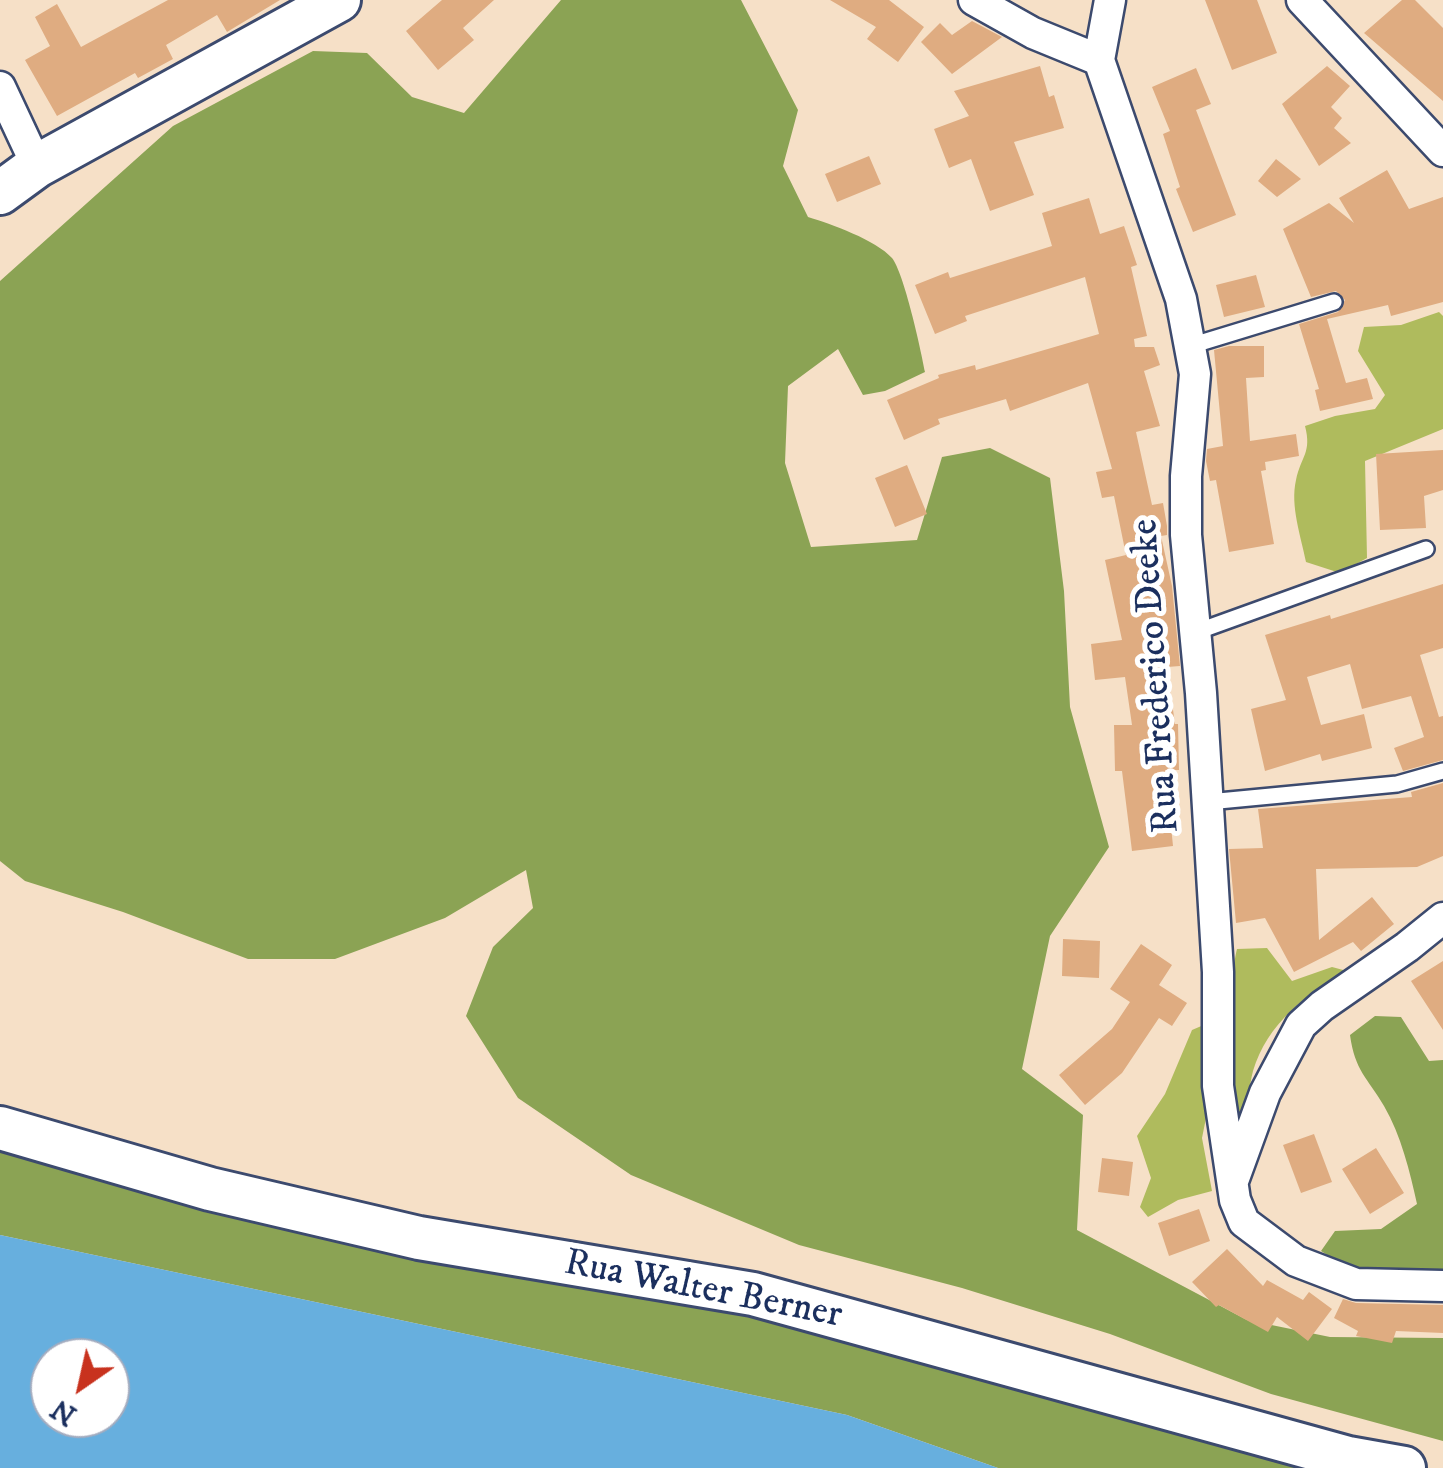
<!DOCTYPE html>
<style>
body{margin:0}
#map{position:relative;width:1443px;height:1468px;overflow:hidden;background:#f6e0c7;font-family:"IM FELL DW Pica",serif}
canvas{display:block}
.north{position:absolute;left:30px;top:1338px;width:100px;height:100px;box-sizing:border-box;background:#fff;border:2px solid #a4acbf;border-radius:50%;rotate:214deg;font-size:28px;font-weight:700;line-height:40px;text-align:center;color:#1b2f5e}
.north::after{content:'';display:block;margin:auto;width:35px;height:45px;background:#c8321e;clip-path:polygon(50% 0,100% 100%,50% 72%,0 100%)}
</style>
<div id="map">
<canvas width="1443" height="1468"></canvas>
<div class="north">N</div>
</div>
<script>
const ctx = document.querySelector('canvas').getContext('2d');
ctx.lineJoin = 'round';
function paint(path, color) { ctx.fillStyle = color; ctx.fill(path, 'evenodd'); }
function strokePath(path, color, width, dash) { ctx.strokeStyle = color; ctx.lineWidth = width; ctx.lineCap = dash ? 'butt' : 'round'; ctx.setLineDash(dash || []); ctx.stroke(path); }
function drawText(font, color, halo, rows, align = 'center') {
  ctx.font = font + ' "IM FELL DW Pica",serif'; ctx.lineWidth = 10; ctx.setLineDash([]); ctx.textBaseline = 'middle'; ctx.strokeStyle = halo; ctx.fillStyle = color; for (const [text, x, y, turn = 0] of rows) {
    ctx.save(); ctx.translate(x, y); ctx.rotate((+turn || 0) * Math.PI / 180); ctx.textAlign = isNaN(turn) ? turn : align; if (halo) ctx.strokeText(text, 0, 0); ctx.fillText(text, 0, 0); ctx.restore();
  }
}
paint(new Path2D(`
 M1439,312L1443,316V429L1365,461L1367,558L1340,573L1306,562C1301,536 1290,506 1296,480C1301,456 1312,453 1305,426L1335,416L1375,409L1385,395L1358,351L1364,327L1401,325Z
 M1267,948L1292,981L1332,967L1347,971C1306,994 1267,1024 1253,1071C1249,1085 1249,1103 1247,1118L1240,1122C1221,1100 1229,979 1237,949Z
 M1206,1024L1211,1093L1202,1138L1212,1191L1178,1200L1148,1217L1140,1207L1151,1178L1137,1136L1165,1094L1192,1030Z`), '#afbb5d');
paint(new Path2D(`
 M561,0H741L798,110L783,166L808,217C831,224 876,240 892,258C904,273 921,350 925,372L885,391L863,395L838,349L788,386L785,463L811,547L917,540L942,457L990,448L1050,478L1064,591L1070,707L1109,847L1050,936L1022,1069L1083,1115L1077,1230L1247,1320L1330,1337L1443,1338V1441L1271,1394L1110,1334L962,1288L799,1245L631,1175L518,1098L466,1016L493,947L533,908L526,870L445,918L335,959H248L123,912L25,881L0,861V281L173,126L313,51L367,53L412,97L464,113Z
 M1375,1016L1401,1017L1429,1061L1443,1060V1272L1348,1268L1321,1251L1335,1231L1381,1229L1417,1204C1410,1172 1401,1135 1384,1106C1367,1077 1355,1071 1350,1035Z
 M0,1147L760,1313L1324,1468H998L847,1415L0,1235Z`), '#8ba354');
paint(new Path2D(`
 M0,1235L847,1415L998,1468H0ZM110,1358V1418H50V1358Z`), '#67afde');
paint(new Path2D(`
 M168,0H280L227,32L217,15L166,45L173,59L138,78L135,73L57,116L25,60L50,46L35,17L57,4L81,47Z
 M442,0H494L463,28L474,40L438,70L406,31Z
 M830,0H889L924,27L898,62L867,39L876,27Z
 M1205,0H1257L1277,53L1232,70Z
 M1402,0H1415L1443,28V101L1364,33Z
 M972,21L1002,37L952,74L921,42L940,23L952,35Z
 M1040,66L1049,97L1054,95L1064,128L1014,142L1034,195L990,211L971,159L949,168L934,129L969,116L954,91Z
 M1327,66L1350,86L1331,107L1342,118L1334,128L1351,143L1319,166L1282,104Z
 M1196,68L1211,104L1196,110L1236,215L1193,232L1176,189L1180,187L1163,134L1170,131L1152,87Z
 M869,156L881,184L837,202L825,174Z
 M1276,159L1301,179L1277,197L1258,181Z
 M1387,170L1409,209L1443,197V302L1391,316L1388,305L1327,319L1346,383L1367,378L1373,399L1320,411L1315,390L1319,389L1299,324L1338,312L1345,300L1336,291L1311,297L1283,229L1329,203L1354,223L1339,198Z
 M1089,198L1100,234L1124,226L1137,265L1131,267L1147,336L1134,339L1135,347H1154L1160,365L1144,371L1160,426L1136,432L1152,505L1163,503L1167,526V535L1161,536L1172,586L1180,666L1167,667L1175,724H1178L1179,770H1165L1168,801L1161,804L1164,816H1170L1173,846L1132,851L1122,771H1115L1114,725H1132L1125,677L1095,680L1091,644L1122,640L1105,560L1126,555L1114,496L1102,498L1096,472L1112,469L1088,383L1010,411L1006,399L938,419L940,424L904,440L887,400L939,378L938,375L975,365L976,370L1099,334L1085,277L965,316L967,321L935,334L915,285L948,272L950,278L1052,246L1042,213Z
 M1256,275L1265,307L1224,317L1216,285Z
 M1229,346H1264V377L1246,378L1250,441L1296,434L1299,456L1265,462L1266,470L1261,471L1274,544L1229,552L1216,480L1210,481L1206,461L1207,449L1223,446L1214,350Z
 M1443,450V490L1424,496L1426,528L1380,530L1376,454Z
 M907,465L927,514L895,527L875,478Z
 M1443,584V648L1420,655L1439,717L1443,716V760L1403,771L1394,748L1424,737L1411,696L1362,709L1350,664L1307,677L1321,725L1364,714L1372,748L1322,761L1320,754L1265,771L1251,709L1286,700L1265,635L1330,615L1331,619Z
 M1443,783V856L1417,867L1316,869L1319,940L1372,897L1394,924L1361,951L1353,942L1294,972L1265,918L1236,923L1229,849L1263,848L1258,809L1412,797L1411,792Z
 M1063,939L1100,941L1099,978L1062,976Z
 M1141,944L1172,965L1159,985L1187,1003L1172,1026L1159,1018L1122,1073L1085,1105L1059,1075L1112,1029L1130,1002L1110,989Z
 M1443,961V1030L1411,981Z
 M1314,1134L1332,1182L1301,1193L1283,1145Z
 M1376,1148L1404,1193L1370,1214L1342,1169Z
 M1102,1158L1133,1162L1129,1196L1098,1192Z
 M1199,1209L1210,1241L1169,1256L1158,1223Z
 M1227,1249L1263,1286L1267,1280L1303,1300L1309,1292L1332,1309L1308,1341L1277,1317L1268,1332L1219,1305L1216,1307L1192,1282Z
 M1343,1299L1356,1303L1443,1305V1333L1396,1331L1392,1343L1356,1336L1358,1331L1334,1318Z`), '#dfac81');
const lane = new Path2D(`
 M1190,346L1334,302
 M1196,632L1426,549
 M1208,802L1397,784L1443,771`);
const street = new Path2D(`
 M974,0L1033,33L1099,60
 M1110,0L1099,60L1181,299L1195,374L1186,476V535L1201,693L1218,972V1086L1235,1200L1244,1222L1296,1261L1356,1284L1443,1286
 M1302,0L1443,151
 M0,87L37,166
 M1233,1181L1265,1093L1301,1025L1322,1006L1407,947L1443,918`);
const secondary = new Path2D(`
 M0,193L37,166L339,0
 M0,1128L210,1189L419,1238L753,1294L1348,1458L1404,1468`);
strokePath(lane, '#3c4a6e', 20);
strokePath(street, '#3c4a6e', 35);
strokePath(secondary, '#3c4a6e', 48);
strokePath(lane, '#fff', 15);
strokePath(street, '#fff', 30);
strokePath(secondary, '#fff', 42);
drawText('38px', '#1b2f5e', '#fff', [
 ["Rua Frederico Deeke",1158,676,-94],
 ["Rua Walter Berner",703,1291,11]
]);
</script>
